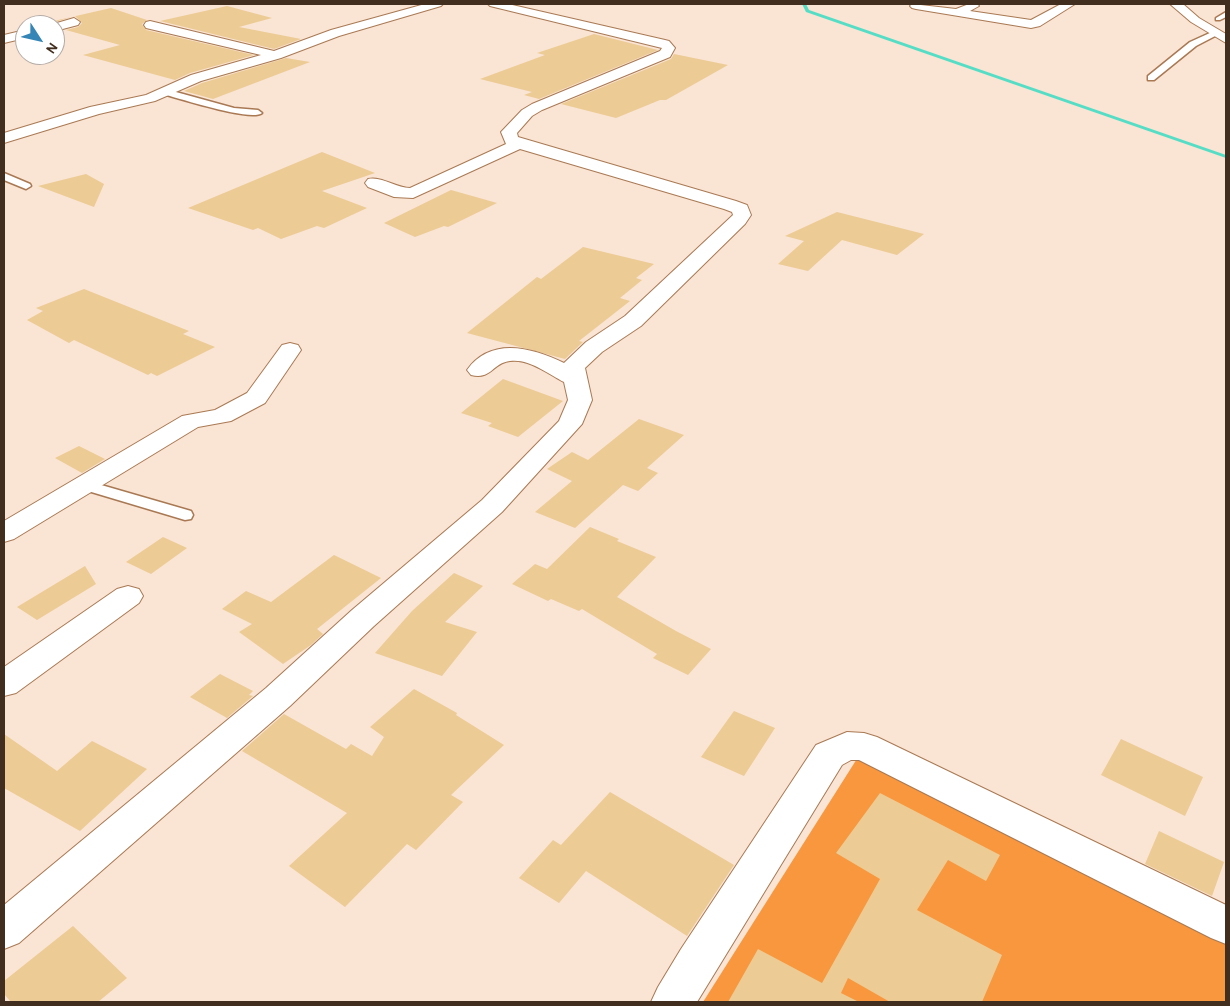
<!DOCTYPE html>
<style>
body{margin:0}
#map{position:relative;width:1230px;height:1006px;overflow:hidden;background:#fae4d4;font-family:Karla,sans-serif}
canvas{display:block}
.frame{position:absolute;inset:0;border:5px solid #422e1e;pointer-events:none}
.north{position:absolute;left:15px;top:15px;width:50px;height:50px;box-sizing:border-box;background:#fff;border:1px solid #b3aba5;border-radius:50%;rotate:125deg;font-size:14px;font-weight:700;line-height:20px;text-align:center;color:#422e1e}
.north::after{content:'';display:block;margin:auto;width:18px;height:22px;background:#3586b7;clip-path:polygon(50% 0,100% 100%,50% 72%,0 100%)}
</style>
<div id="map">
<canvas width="1230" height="1006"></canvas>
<div class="frame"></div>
<div class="north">N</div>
</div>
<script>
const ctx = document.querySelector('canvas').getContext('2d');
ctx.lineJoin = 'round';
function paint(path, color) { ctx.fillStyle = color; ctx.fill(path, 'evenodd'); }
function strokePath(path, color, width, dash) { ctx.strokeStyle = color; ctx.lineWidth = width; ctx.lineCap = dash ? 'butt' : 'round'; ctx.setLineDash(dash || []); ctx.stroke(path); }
paint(new Path2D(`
 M860,754L1226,939V1002H703Z`), '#f8973e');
paint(new Path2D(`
 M802,4H806L809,10L1226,155V158L806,12Z`), '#56ddc5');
paint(new Path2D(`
 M227,6L272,18L239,27L301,39L274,49L160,21Z
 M111,8L147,20L142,24L146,30L254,55L190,73L175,80L83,55L120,45L66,30L78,27L82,23L75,16L48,24L45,23Z
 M594,34L658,50L539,99L524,95L532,92L480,79L545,55L537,53Z
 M674,54L728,65L666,100H660L616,118L561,104L671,59Z
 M286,58L310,62L213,99L184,91L202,83Z
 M322,152L375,173L322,191L367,208L324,228L317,226L281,239L258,228L253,230L188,208Z
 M86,174L104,184L94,207L38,186Z
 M451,190L497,203L448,227L444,226L415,237L384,223Z
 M837,212L924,234L897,255L842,240L808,271L778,264L804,241L785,236Z
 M583,247L654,264L636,278L642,280L620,298L630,301L579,341L583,342L565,359L467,333L537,277L541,279Z
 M84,289L189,331L183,334L215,347L157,376L151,373L148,375L74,340L69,343L27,320L43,311L36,308Z
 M503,379L563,401L518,437L488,426L492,423L461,413Z
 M639,419L684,435L647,468L658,473L638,491L623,485L575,528L535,512L572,481L547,469L572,452L588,460Z
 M79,446L105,459L82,473L55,458Z
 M590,527L619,539L617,541L656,557L617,597L676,631L711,649L688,675L653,658L657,654L582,609L579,611L551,599L548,601L512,584L535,564L547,569Z
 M163,537L187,548L151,574L126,562Z
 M334,555L381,578L317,629L323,634L311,645L283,664L239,632L252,624L222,609L246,591L271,602Z
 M85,566L96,584L37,620L17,607Z
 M454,573L483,586L445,622L477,632L442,676L375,653L412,611Z
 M220,674L253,691L249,695L253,696L227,718L190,697Z
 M414,689L457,713L456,715L504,745L451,795L463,802L416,850L407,844L345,907L289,866L347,813L242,751L284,714L346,749L351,744L372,756L384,737L370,727Z
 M734,711L775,728L744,776L701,757Z
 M4,734L57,771L92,741L147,769L80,831L4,788Z
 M1121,739L1203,777L1185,816L1101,775Z
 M610,792L734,865L687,936L586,871L559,903L519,878L553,840L561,845Z
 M880,793L1000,855L986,881L948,860L917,910L1002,955L982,1002H890L848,978L841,993L859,1002H728L758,949L822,983L880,879L836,853Z
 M1159,831L1224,862L1212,896L1145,864Z
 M73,926L127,978L98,1002H11L4,994V981Z`), '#eccb94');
const lane = new Path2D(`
 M1226,12V17L1220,20H1216V18Z
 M1212,32L1219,34L1196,46L1154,80H1148V76L1190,42Z
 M165,89L234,108L258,110L262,113C251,122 179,98 162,94V90Z
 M4,173L30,184L31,186L26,189L4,180Z
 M84,480L191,511L193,515L191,519L185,520L78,488L76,485L78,482Z`);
const street = new Path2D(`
 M425,4H443L441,6L339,36L281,58L201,81L155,101L99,114L4,143V133L90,107L146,95L191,75L261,55L146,28L144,25L146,22L150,21L274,51L331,30Z
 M488,4H508L665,40L669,41L675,48L670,57L542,110L532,116L517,133L518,137L736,201L747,205L751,215L745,224L641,326L602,352L585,368L592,400L582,424L502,512L374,626L290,706L19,943L4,949V905L266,688L352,610L482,500L559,421L568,400L564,382C549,374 528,358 510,361C492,363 492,380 471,375L467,370C491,336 533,348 564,363L586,342L625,316L733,215L732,212L724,209L520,149L413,198L394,197L368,187L365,183L368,179C382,176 396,188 410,188L506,144L501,132L522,110L532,104L660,51L662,48L490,6Z
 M912,4L956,9L969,4H977L979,6L970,11L1031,20L1061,4H1075L1040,26L1031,28L916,9L912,8L910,6Z
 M74,18L80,22L78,25L55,31V25H50Z
 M25,30V38L4,43V35Z
 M290,343L298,345L301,350L265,403L231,421L198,427L14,539L4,542V521L182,416L215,410L247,393L282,345Z
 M128,586L139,589L143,596L139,603L16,693L4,696V667L117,589Z
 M847,732L864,733L877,737L1226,905V944L1211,938L859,760H851L842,765L697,1002H651L658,987L681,949L816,745Z`);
const primary = new Path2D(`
 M1170,4H1183L1199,18L1226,34V43L1191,22Z`);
strokePath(lane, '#a97953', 3);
strokePath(street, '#a97953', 2);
strokePath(primary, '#a97953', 2);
paint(lane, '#fff');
paint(street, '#fff');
paint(primary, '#fff');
</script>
